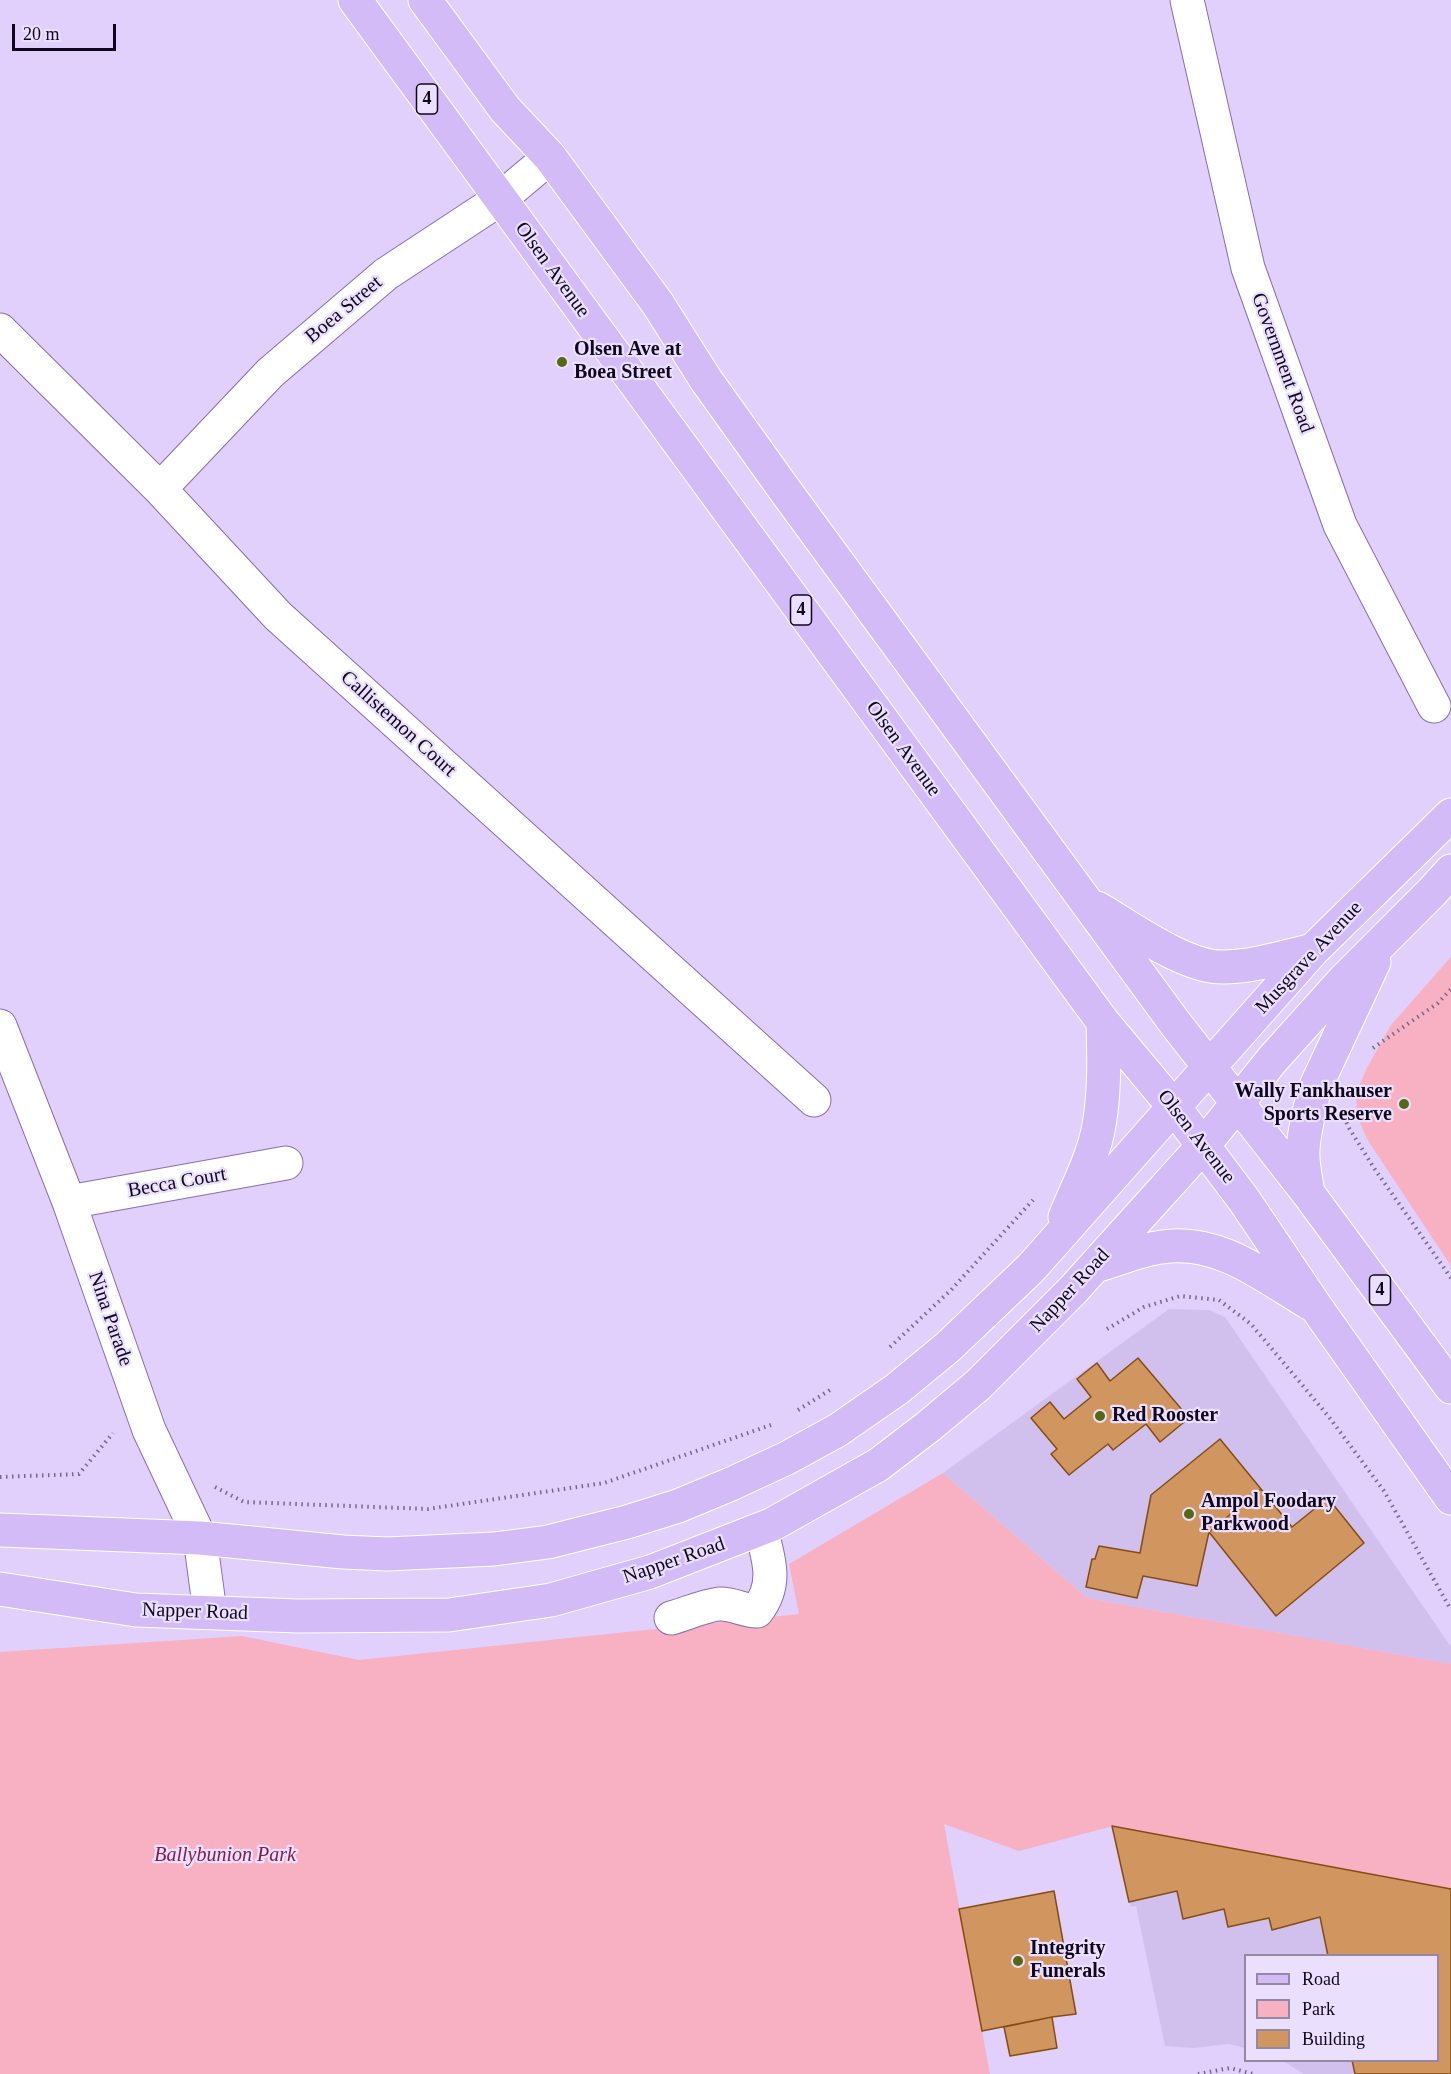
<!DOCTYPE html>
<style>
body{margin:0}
#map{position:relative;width:1451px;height:2074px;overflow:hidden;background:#e0d0fb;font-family:Georgia,serif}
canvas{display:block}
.legend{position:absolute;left:1244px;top:1954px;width:195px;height:108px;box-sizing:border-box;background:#eae0fd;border:2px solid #9389a3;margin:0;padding:8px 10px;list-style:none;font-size:18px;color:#10061d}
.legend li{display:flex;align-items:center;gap:12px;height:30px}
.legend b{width:30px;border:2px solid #9389a3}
.scale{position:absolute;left:12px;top:24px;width:104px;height:27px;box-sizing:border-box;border:3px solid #10061d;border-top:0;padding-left:8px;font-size:18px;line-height:21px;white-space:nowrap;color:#10061d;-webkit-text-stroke:4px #eae0fd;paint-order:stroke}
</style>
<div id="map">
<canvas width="1451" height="2074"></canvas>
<ul class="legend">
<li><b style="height:8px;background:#d3bbf7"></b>Road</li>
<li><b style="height:16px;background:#f7b1c3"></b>Park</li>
<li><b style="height:16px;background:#d19560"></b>Building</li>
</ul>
<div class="scale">20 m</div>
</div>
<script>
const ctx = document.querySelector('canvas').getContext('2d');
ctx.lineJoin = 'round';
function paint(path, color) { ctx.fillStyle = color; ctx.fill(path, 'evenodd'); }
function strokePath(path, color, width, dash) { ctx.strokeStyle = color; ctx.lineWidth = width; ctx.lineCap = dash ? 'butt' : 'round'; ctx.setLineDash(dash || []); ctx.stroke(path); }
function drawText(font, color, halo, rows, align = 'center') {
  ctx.font = font + ' Georgia,serif'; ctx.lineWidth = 4.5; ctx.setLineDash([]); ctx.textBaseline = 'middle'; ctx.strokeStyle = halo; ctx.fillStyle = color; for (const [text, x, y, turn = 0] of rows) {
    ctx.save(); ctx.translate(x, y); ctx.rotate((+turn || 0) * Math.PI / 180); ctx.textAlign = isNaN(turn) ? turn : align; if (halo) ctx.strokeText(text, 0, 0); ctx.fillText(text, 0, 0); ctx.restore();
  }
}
paint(new Path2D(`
 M1169,1309L1209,1310L1225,1317L1451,1647V1664L1087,1598L943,1473Z
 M1112,1826L1451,1889V2074H1304L1283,2061L1438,2060V1956H1246L1245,2048L1229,2044L1194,2048L1165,2046L1136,1906L1131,1907Z`), '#d1c0ed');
paint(new Path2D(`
 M1451,957V1266L1367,1139L1357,1116L1356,1093L1367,1068L1391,1025Z
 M943,1473L1087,1598L1451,1664V1889L1113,1826L1019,1851L944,1824L990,2074H0V1652L242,1636L359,1660L799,1614L789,1564Z`), '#f7b1c3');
const building = new Path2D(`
 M1138,1358L1189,1418L1160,1442L1146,1424L1113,1450L1108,1444L1069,1475L1051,1454L1057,1449L1031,1418L1050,1402L1064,1419L1091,1397L1077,1379L1097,1363L1110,1381Z
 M1220,1439L1261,1489L1209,1532L1197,1586L1143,1576L1137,1598L1086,1587L1092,1559H1095L1099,1546L1140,1553L1151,1495Z
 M1261,1489L1292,1527L1328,1498L1364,1543L1276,1616L1209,1532Z
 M1112,1826L1451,1889V2074H1355L1352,2060H1438V1956H1328L1320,1917L1272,1930L1269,1918L1228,1927L1224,1909L1183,1919L1177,1891L1129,1902Z
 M1054,1891L1076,2014L1052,2017L982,2031L959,1909Z
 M1052,2017L1057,2048L1010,2056L1004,2027Z`);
paint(building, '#d19560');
strokePath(building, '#834d13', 1.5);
const minor = new Path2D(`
 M1187,0L1248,268L1340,525L1434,706
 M0,330L160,489L278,616L814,1100
 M160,489L270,373L386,274L500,199L550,157
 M0,1026L69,1202L149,1430L200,1538L210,1612
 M69,1202L286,1163
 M671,1618C686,1614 703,1606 719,1604C732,1603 744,1611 757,1611C778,1584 769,1560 761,1529`);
const major = new Path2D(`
 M355,0L1103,1022L1174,1107L1244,1200L1316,1307L1451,1498
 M425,0L505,109L550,157L658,304L706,380L784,489L1175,1023L1308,1193L1451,1387
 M1097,908C1130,927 1184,967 1222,967C1252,967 1284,957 1313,950
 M1308,1193C1306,1179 1302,1164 1303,1150C1304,1129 1310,1109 1315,1088L1374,962
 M1065,1217C1077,1187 1094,1156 1099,1125C1105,1091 1104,1056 1103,1022
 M1095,1266C1117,1260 1139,1250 1162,1247C1218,1238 1264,1276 1309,1303
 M0,1530L200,1538L343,1552L387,1554L494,1549L548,1542L627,1522L678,1506L731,1484L787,1458L838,1430L897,1389L948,1347L1031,1268L1313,950L1451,815
 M0,1589L136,1610L298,1616L449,1615L551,1600L650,1572L773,1524L878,1465L929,1426L978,1385L1073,1290L1203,1146L1272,1060L1343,981L1432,892L1451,871`);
strokePath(minor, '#886eae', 35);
strokePath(major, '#fff', 35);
strokePath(new Path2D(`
 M1373,1048L1438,1003L1451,989
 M1344,1117L1349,1128L1374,1168L1451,1278
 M1107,1329L1144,1307L1180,1296L1219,1300L1251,1324L1329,1417L1384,1491L1451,1610
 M890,1347L951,1290L1033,1200
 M798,1410L830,1390
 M0,1477L79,1474L113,1433
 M215,1487L244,1502L428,1509L604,1483L771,1425
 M1198,2074L1230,2068L1253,2074`), '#756889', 4, [1.5, 4.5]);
strokePath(minor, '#fff', 33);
strokePath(major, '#d3bbf7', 33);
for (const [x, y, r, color] of [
 [562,362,6,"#556814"],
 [1404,1104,6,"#556814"],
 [1100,1416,6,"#556814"],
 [1189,1514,6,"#556814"],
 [1018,1961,6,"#556814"]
]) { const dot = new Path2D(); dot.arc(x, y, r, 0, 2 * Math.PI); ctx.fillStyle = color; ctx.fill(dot); strokePath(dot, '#eae0fd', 2); }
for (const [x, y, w] of [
 [427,99,21],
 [801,610,21],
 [1380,1290,21]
]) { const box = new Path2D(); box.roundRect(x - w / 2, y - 15, w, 30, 4.5); ctx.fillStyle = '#eae0fd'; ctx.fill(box); strokePath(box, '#10061d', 1.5); }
drawText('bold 18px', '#10061d', null, [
 ["4",427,99],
 ["4",801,610],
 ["4",1380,1290]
]);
drawText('20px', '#10061d', '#eae0fd', [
 ["Olsen Avenue",552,270,54],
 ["Boea Street",344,310,-40],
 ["Government Road",1282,363,70],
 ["Callistemon Court",398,724,42],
 ["Olsen Avenue",903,749,54],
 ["Musgrave Avenue",1309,958,-47],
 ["Olsen Avenue",1196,1137,52],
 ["Becca Court",177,1183,-10],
 ["Napper Road",1070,1291,-47],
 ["Nina Parade",110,1319,71],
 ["Napper Road",674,1561,-19],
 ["Napper Road",195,1612,2]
]);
drawText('bold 20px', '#10061d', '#eae0fd', [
 ["Olsen Ave at",574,350],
 ["Boea Street",574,373],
 ["Wally Fankhauser",1392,1092,"right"],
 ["Sports Reserve",1392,1115,"right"],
 ["Red Rooster",1112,1416],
 ["Ampol Foodary",1201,1502],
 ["Parkwood",1201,1525],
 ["Integrity",1030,1949],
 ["Funerals",1030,1972]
], 'left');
drawText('italic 20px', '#821e45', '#eae0fd', [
 ["Ballybunion Park",225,1856]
]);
</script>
